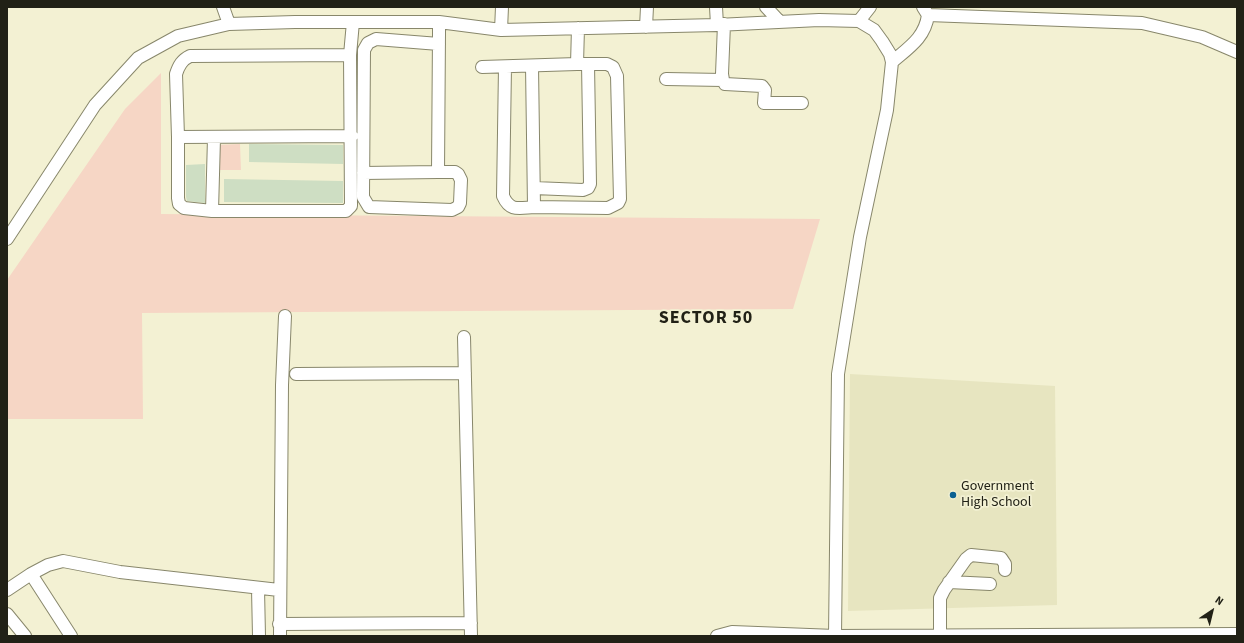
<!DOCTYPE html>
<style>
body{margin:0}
#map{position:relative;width:1244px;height:643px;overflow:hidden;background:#f3f1d3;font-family:"Source Sans 3",sans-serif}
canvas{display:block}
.frame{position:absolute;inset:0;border:8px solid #212116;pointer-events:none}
.north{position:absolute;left:1192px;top:591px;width:40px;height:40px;-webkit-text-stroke:3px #f3f1d3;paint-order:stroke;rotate:35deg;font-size:11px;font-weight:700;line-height:16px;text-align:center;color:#212116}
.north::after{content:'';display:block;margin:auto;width:14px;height:18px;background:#212116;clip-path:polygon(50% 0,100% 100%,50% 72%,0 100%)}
</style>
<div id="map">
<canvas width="1244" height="643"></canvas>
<div class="frame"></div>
<div class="north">N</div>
</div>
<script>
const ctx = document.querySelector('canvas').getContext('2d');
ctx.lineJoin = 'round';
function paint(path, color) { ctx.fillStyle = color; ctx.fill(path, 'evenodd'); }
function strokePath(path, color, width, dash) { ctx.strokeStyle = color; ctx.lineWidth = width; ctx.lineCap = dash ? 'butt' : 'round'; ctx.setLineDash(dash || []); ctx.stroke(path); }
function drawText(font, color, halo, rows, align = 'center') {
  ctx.font = font + ' "Source Sans 3",sans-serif'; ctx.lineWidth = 3.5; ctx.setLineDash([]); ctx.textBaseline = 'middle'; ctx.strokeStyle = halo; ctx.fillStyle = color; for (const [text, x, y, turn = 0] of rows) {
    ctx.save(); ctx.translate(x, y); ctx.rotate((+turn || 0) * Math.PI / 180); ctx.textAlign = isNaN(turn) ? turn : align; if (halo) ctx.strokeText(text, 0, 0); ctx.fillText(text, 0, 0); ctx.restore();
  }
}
paint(new Path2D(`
 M850,374L1055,386L1057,605L848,611Z`), '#e7e5c0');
paint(new Path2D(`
 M161,73V214L820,219L793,309L142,313L143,419H7V280L125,109Z
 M240,144L241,170H217L216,145Z`), '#f6d6c5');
paint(new Path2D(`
 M249,144L343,145V164L249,162Z
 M205,164V203L187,201L186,197V165Z
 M224,179L343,181V203L224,202Z`), '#cedec3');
const minor = new Path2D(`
 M223,7L229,24
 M716,7L717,25
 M766,7L780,22
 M928,15L1142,23L1202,37L1237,52
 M859,21L870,7
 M724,24L722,74L723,80L725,84L762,86L765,90L764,103H802
 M646,27L647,7
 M501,30L502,7
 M439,44L376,39L368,43L364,50L363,197L369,207L452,210L458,207L460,203L461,180L458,174L455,172H438L439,33V22
 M350,55L190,56C182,60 179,65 176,74L178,137V198L179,204L184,208L212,211H346L351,206L350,55L353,22
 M892,62C908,48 925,38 928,15L923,7
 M482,67L577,64L578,28
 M505,67L503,196C510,212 519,208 534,207L532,66
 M666,79L723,80
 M178,137L352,136
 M363,173L438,172
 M534,188L583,190L588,188L590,184L588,64
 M534,207L608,208L618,203L620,199L617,76L613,67L607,64H577
 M212,211L214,138
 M7,239L95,105L138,58L178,36L229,24L295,22H439L501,30L717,25L819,20L859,21L874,30L882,41L890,54L892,62L887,110L860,237L838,374L835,636
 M464,337L471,636
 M296,374L465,373
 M31,574L71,636
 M949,582L990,584
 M258,589L259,636
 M7,590L31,574L48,565L63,561L120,572L279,590
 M7,614L25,636
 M279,624L471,623
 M940,635V598L944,590L966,559L971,555L1001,558L1005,564V570
 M280,636L282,385L285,316
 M717,636L732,632L835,636L1237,634`);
strokePath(minor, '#88876b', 14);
strokePath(minor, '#fff', 12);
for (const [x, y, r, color] of [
 [953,495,4,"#0b6092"]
]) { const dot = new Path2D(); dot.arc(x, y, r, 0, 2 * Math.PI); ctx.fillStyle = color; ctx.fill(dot); strokePath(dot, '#f3f1d3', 1.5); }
drawText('14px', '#212116', '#f3f1d3', [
 ["Government",961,487],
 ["High School",961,503]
], 'left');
ctx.letterSpacing = '1px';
drawText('bold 18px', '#212116', '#f3f1d3', [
 ["SECTOR 50",706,319]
]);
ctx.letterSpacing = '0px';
</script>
